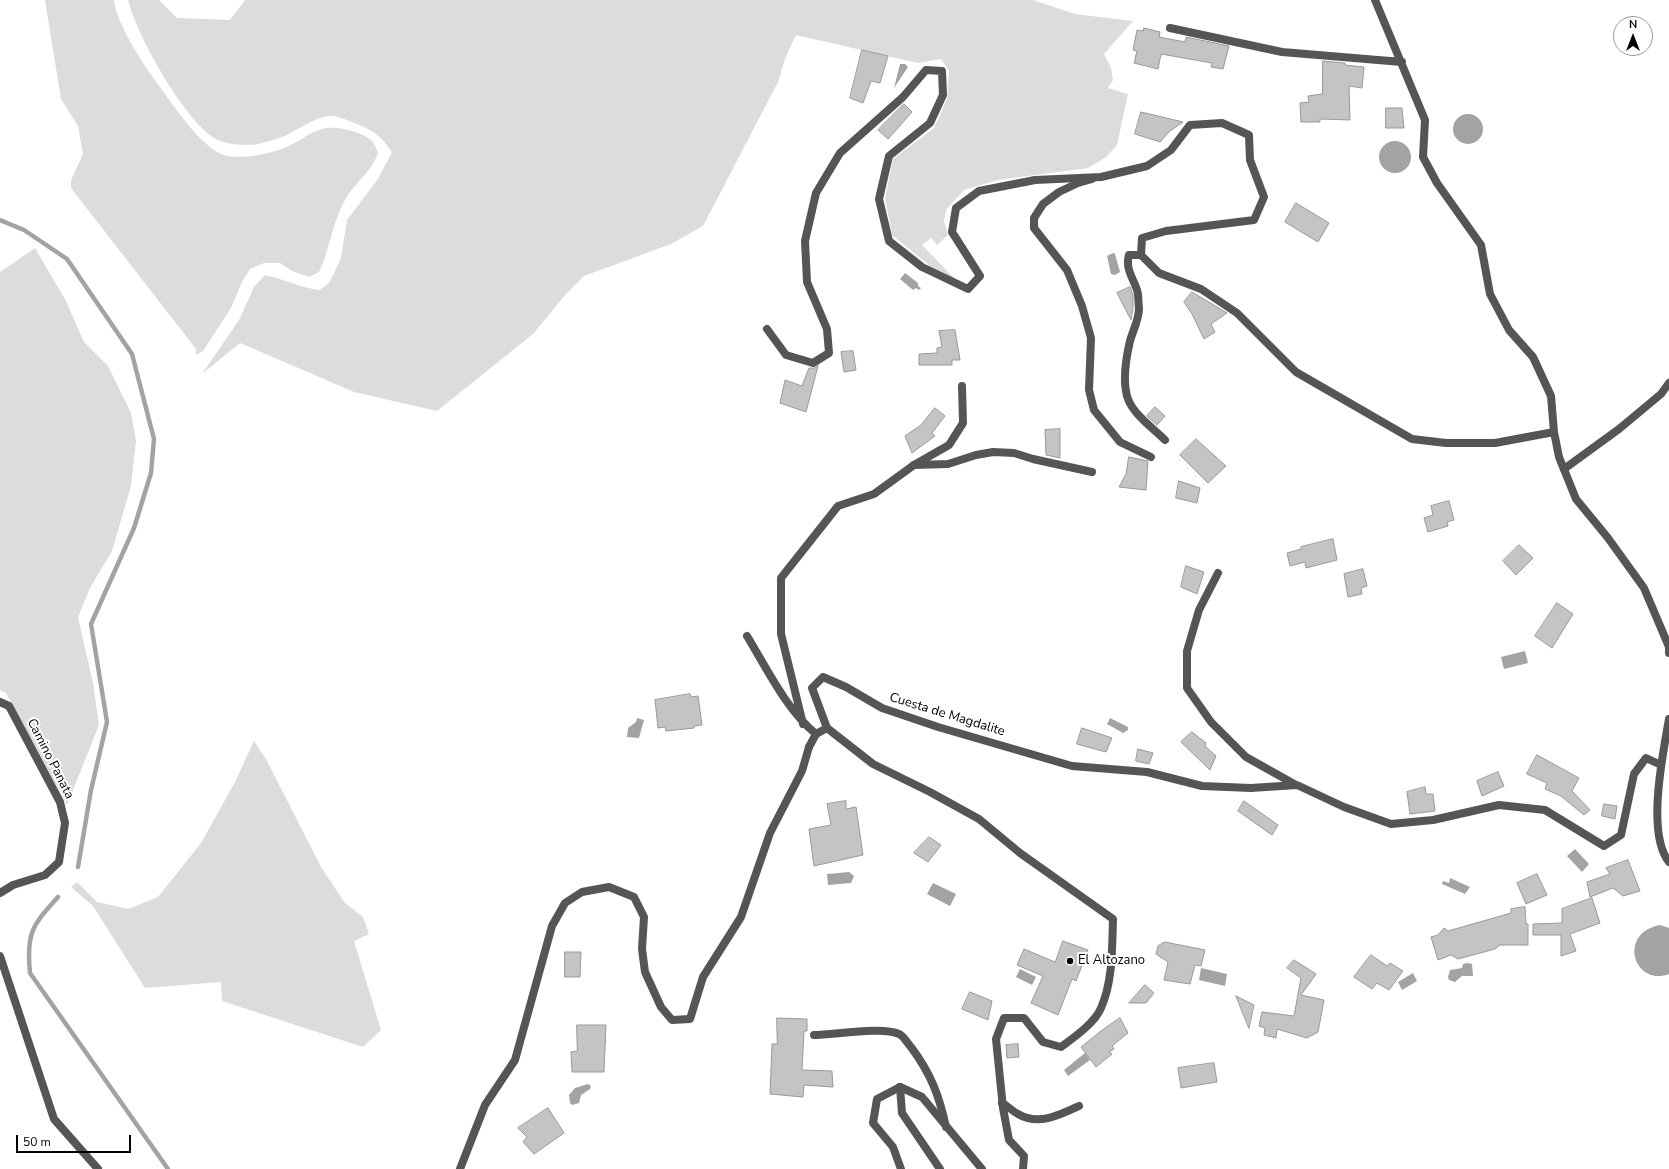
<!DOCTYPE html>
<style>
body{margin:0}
#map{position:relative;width:1669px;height:1169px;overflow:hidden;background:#fff;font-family:"Nunito Sans",sans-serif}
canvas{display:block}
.north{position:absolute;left:1613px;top:16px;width:40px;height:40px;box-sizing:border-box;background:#fff;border:1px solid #999;border-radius:50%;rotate:0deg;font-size:11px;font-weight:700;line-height:16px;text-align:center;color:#000}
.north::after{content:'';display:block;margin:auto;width:14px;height:18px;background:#000;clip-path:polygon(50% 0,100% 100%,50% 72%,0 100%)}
.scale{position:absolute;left:16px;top:1135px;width:115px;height:18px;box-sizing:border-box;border:2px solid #000;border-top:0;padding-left:5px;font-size:12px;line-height:14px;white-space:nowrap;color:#000;-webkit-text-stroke:3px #fff;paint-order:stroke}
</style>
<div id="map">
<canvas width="1669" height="1169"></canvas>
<div class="north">N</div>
<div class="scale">50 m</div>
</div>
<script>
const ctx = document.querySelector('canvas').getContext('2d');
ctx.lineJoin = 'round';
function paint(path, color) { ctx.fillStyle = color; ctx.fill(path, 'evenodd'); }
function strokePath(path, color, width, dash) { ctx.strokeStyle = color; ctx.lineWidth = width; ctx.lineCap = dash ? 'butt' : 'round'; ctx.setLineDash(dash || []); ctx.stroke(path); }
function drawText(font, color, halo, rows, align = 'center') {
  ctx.font = font + ' "Nunito Sans",sans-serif'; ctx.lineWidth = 4; ctx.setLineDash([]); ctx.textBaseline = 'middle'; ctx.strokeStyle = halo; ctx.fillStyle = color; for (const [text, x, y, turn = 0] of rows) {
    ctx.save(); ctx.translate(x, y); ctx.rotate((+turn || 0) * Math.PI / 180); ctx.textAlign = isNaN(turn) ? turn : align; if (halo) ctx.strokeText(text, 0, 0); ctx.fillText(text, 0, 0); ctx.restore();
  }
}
paint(new Path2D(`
 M45,0H114C116,23 143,64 157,83C172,103 201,148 224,155C240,160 269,154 284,148C297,143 308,133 322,129C335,125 364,132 373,142C375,145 377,150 378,153C371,173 355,182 345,200C332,223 330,249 319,272L309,277L292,271L280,263H264L250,269L242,282L231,308L203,351L196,355V349L71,188V180L83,154L78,126L61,99Z
 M128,0H159L177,18L230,20L245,0H1033L1075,14L1133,21L1104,54L1111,68L1113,80L1108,88L1128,94L1117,145L1106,157L1088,168L998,180L964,190L946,210L944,221L948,235L937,245L931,238L922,245L958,282L931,267L892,235L885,198L893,159L934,128L947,99L949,71L941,59L918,63L796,35L785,59L778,82L703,226L671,244L584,276L566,294L533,334L437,411L354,392L240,343L202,374L239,320L254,287L265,275C284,279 301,288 320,290L329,283L341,258L347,220L378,179L392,152C387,146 382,138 376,134C368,128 344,118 334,116C321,114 299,129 287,135C278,139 267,142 258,144C246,146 227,145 216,139C185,122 136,34 128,0Z
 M35,248L66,301L84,342L108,366L131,413L136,441L131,486L112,551L90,588L78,617L93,683L99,725L67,805L6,693L0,690V272Z
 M254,741L266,759L321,867L345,903L363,917L369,934L354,941L381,1030L363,1047L222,1001L221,982L145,988L93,906L71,887L77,882L97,902L128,909L158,897L201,843L235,782Z`), '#dcdcdc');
paint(new Path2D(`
 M900,64H905L908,67L894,88Z
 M1453 129a15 15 0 1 1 30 0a15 15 0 1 1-30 0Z
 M1379 157a16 16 0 1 1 32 0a16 16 0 1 1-32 0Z
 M1113,253L1115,254L1120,272L1115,275L1111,274L1107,256Z
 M905,273L918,283V286L921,288L919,290L916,288L913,290L900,279Z
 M1525,651L1528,663L1504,669L1501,657Z
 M637,718L644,720L639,738L627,737L628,728L636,722Z
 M1110,718L1128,727V730L1123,733L1107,724Z
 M1575,849L1589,864L1582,872L1567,856Z
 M849,872L854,876L851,883L828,885L827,874Z
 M1450,878L1470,887L1465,894L1442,884L1443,881L1449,883Z
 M933,883L956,894L950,906L927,894Z
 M1660,925L1669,928V974C1634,987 1617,933 1660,925Z
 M1467,963L1472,964L1473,976H1462L1455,982L1449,980L1448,977L1450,970L1462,968L1463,964Z
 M1201,968L1227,974L1225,986L1199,980Z
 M1020,969L1036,977L1032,985L1016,977Z
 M1413,973L1417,981L1402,990L1398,982Z
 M1085,1053L1090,1060L1068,1076L1064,1070Z
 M588,1084L591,1086L590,1089L581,1095L579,1103L572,1105L570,1103L569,1095L575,1088Z`), '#a3a3a3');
strokePath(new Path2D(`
 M0,220L24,230L67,259L132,354L154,439L151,473L134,528L91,624L107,722L91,790L78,867
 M58,897C32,926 26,933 30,973L168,1169`), '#a3a3a3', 4.5);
const building = new Path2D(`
 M1144,28L1160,32L1159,37L1185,42L1186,37L1229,46L1223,69L1211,67L1212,63L1161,54L1158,69L1134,63L1137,51L1133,50L1137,30L1143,31Z
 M862,50L888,56L880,83L871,81L863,103L850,98Z
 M1323,61L1345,63V65L1364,67L1362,88L1349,86L1350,120L1320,119V122H1301L1300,103L1309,102L1308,96L1322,94Z
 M904,104L912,112L888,139L878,130Z
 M1386,108H1402L1404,128H1386Z
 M1141,112L1183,122L1170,131L1160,142L1135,134Z
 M1296,203L1329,223L1318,242L1285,222Z
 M1130,287L1133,295V308L1131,320L1117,293Z
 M1192,292L1227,313L1211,324L1215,332L1204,339L1192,314L1184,302Z
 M955,330L960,360H952V365H919V354L937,353V348L942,347L939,331Z
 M853,351L856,370L844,372L841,352Z
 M818,366L806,412L780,403L785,380L802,386L809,368H814Z
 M1155,407L1165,416L1157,425L1147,416Z
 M935,408L945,416L932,433L935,436L912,453L905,436L921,425Z
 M1060,429V458L1046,455L1045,430Z
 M1196,439L1226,466L1208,483L1180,455Z
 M1129,457L1148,461L1146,490L1119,487L1126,474Z
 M1179,481L1200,488L1197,503L1176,498Z
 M1449,501L1454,520L1447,522L1448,526L1428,532L1424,518L1433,515L1431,506Z
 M1333,539L1337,560L1306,568L1305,562L1290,566L1287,553L1301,549V547Z
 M1519,545L1533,558L1516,575L1503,561Z
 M1186,566L1204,572L1197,594L1181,587Z
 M1363,569L1367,586L1361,588L1362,594L1348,597L1344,574Z
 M1557,603L1573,614L1552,648L1535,636Z
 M690,694L691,697L698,696L702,725L694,726V728L666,731L665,727L658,728L655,700Z
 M1082,728L1112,738L1106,752L1077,744Z
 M1192,732L1206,743L1205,746L1216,756L1210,770L1181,742Z
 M1138,749L1153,753L1149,764L1136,761Z
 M1537,755L1579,778L1572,791L1590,810L1584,815L1561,796L1545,789L1547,783L1527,774Z
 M1498,772L1504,786L1482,796L1477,781Z
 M1425,787L1426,794H1433L1435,811L1410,814L1407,792Z
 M846,801V809L856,807L863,855L814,866L809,829L831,825L827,804Z
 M1244,801L1278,825L1272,835L1238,811Z
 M1604,804L1617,806L1615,819L1602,816Z
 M929,837L941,845L928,862L914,853Z
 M1628,860L1640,891L1623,896L1613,888L1590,897L1587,882L1610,874L1606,868Z
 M1537,874L1547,895L1526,904L1517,883Z
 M1592,898L1600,923L1570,934L1576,951L1561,956V935H1533V924L1562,923V909Z
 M1525,907L1526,924H1528V945H1500L1495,949L1458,959L1451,955L1438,960L1431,937L1438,935L1444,928L1448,931L1511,913V909Z
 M1063,941L1088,950L1076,981L1072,979L1058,1015L1031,1003L1043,976L1017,965L1024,949L1055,962Z
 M1165,942L1205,950L1201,966L1195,965L1190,984L1164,980L1168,962L1156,954L1158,946Z
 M565,952H581L580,977H565Z
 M1371,955L1387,966L1390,963L1403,971L1389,990L1377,983L1372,989L1354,977Z
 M1294,960L1316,974L1301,995L1324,1000L1318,1032L1307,1038L1277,1029L1276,1038L1264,1035L1265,1028L1259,1026L1262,1012L1294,1016L1301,978L1287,968Z
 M1145,985L1154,993L1146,1003H1129Z
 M970,992L992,1001L988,1020L962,1009Z
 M1236,996L1254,1005L1249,1028Z
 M777,1018L807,1019V1031H804L802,1070L832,1071L833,1087L804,1085L803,1097L770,1094L772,1044H777Z
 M1120,1018L1128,1033L1112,1046L1114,1049L1109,1052L1112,1054L1096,1067L1081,1047L1101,1031Z
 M577,1025H606L604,1072H572L571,1052L577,1051Z
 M1018,1044L1019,1057L1007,1058L1006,1045Z
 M1214,1063L1217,1082L1181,1088L1178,1068Z
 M548,1108L564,1133L534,1154L523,1142L527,1137L518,1128Z`);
paint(building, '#c4c4c4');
strokePath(building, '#999', 1);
strokePath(new Path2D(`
 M1092,179L1078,183L1059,192L1043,204L1034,218V228L1067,270L1082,306L1091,338L1089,390L1094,410L1120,442L1151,457
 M1141,255H1129C1125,268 1133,278 1137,290C1139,296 1138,302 1139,308C1139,320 1133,330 1130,341C1126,358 1122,382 1128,399C1134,415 1153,428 1165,440
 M914,465L948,464L976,455L993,452L1014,453L1033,459L1092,472
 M1564,469L1619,429L1661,394L1669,383
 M809,747L816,734
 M814,1035C833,1035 883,1026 899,1034C904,1036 907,1043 911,1047C931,1074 939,1095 946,1127
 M900,1087L902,1113L940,1169
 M1002,1103C1008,1106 1012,1111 1018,1114C1038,1126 1060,1115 1079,1106`), '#555', 8);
strokePath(new Path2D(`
 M1375,0L1425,120L1423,157L1437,183L1481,245L1490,294L1509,330L1533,357L1551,396L1554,432L1559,457L1576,499L1608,538L1644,588L1669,647V653
 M1170,28L1282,52L1402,62
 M767,329L786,355L813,363L829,353L827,329L807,282L805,241L816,193L840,153L903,97L926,70L942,71L943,95L930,123L889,156L879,199L889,241L922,267L968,289L980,276L952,232L956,208L979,191L1035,180L1101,177L1147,166L1171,150L1190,125L1222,123L1249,135L1250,160L1264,197L1254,220L1166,231L1142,238L1141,255L1159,273L1201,289L1237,313L1296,372L1412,439L1446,443H1495L1554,432
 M1218,573L1199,610L1187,651V688L1211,722L1246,757L1296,785
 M747,636C767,669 786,709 816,734L827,728
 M0,702L9,706L60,802L65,823L59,862L45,875L13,885L0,893
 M1669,719C1663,754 1646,833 1669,862
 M803,724L781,634V578L838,506L874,494L914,465L949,445L963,423L962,386
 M0,956L54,1119L98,1169
 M460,1169L485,1105L515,1060L552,926L565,903L582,892L609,887L634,897L644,917L642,949L645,972L661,1007L672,1020L690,1019L703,977L741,917L770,833L802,771L809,747
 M901,1169L893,1147L873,1123L877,1099L900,1087L922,1097L982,1169
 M1023,1169L1024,1156L1009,1140L1003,1108L996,1039L1004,1018H1024L1043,1042L1061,1047C1073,1038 1095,1023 1101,1008C1113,981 1112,948 1113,919L1020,853L979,819L930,792L873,764L827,728L812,688L823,677L846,687L882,708L938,727L1072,766L1147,772L1202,786L1251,788L1297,785L1344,807L1391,824L1433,820L1499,805L1545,810L1604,846L1621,835L1634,774L1646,758L1661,765`), '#555', 8);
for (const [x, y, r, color] of [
 [1070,961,4,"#000"]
]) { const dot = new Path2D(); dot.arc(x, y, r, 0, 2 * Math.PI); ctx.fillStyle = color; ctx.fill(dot); strokePath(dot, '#fff', 1.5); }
drawText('13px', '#000', '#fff', [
 ["Cuesta de Magdalite",947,715,17],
 ["Camino Panata",50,759,63]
]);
drawText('13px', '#000', '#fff', [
 ["El Altozano",1078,961]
], 'left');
</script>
